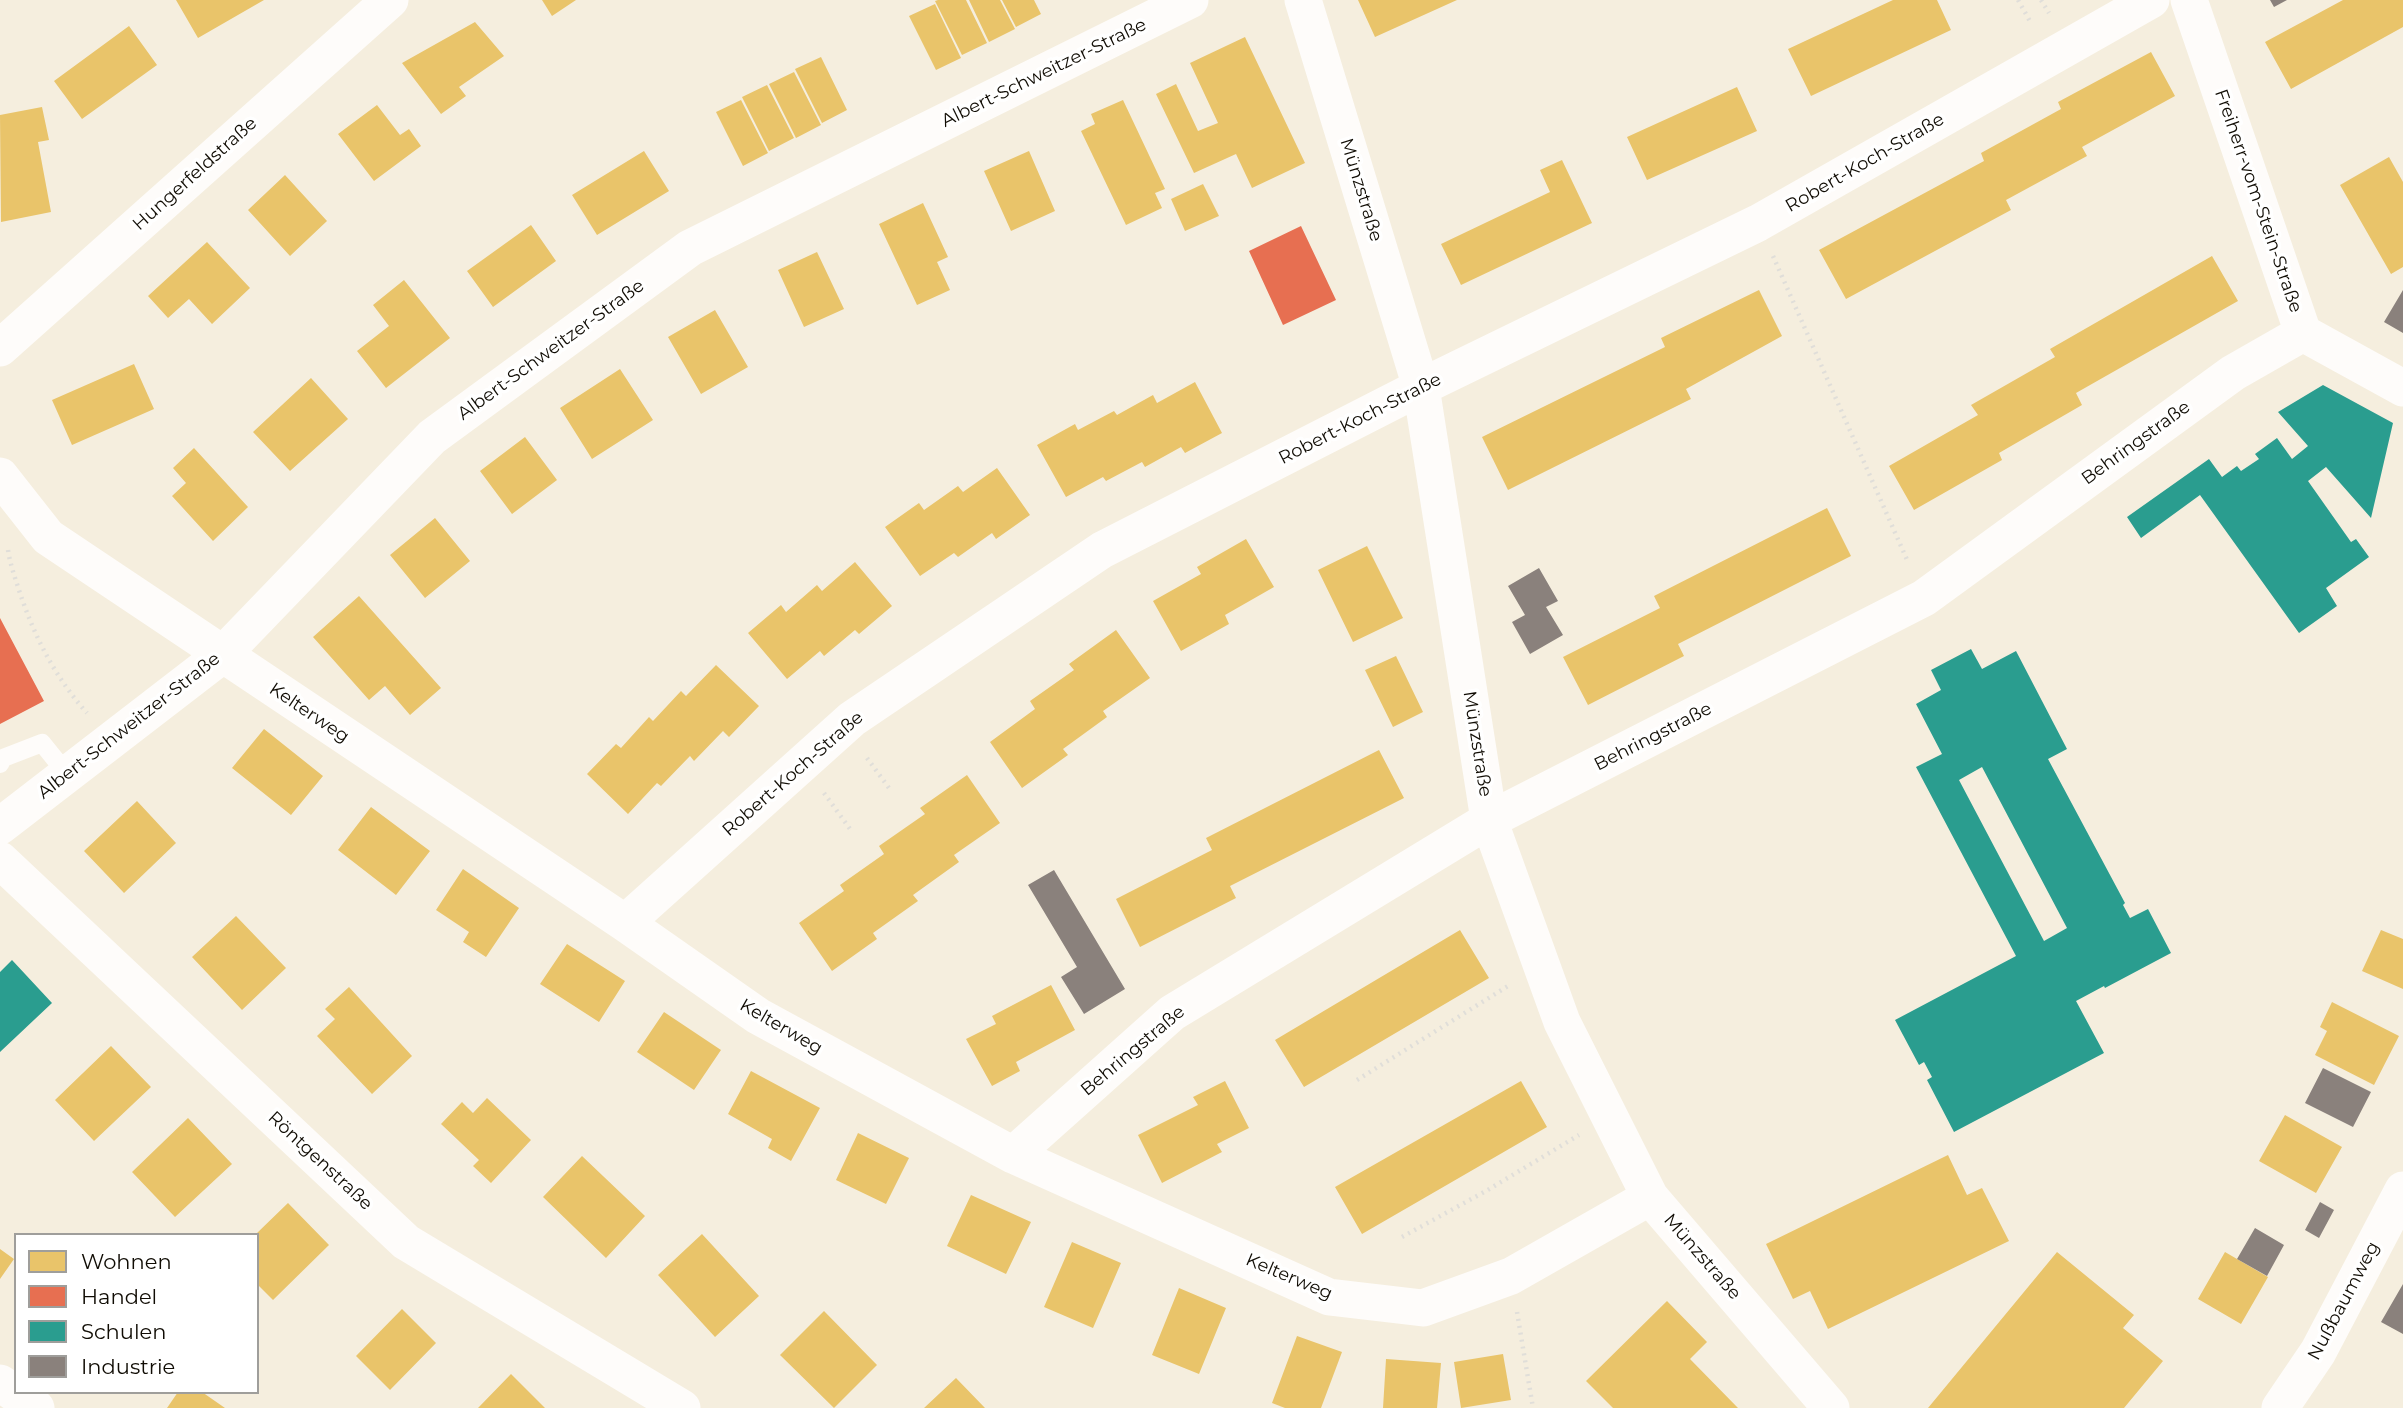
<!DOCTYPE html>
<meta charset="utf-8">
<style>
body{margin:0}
#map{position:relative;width:2403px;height:1408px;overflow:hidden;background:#f5eede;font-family:Montserrat,sans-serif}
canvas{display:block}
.legend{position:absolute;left:14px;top:1233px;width:245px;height:161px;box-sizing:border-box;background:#fff;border:2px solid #9f9e9b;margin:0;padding:9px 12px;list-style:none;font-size:21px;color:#100c04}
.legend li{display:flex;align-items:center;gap:14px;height:35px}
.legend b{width:35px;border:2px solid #9f9e9b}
</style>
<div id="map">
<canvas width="2403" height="1408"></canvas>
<ul class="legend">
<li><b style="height:19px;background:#e9c46a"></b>Wohnen</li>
<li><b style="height:19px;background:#e76f51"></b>Handel</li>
<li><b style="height:19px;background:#2a9d8f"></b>Schulen</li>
<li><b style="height:19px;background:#8a817c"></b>Industrie</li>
</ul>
</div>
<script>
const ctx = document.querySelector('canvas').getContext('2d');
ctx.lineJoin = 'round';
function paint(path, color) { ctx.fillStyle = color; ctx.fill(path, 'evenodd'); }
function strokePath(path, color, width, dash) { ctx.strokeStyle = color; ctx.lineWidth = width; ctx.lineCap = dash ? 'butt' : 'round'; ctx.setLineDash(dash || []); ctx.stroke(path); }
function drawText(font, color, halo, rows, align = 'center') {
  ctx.font = font + ' Montserrat,sans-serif'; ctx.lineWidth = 7; ctx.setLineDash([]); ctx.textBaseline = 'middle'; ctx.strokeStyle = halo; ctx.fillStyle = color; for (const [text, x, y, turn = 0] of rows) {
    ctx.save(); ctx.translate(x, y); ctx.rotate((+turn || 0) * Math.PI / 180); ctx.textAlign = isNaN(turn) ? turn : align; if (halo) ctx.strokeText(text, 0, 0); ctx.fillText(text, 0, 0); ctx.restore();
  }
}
paint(new Path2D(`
 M176,0H264L198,38Z
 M542,0H576L552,16Z
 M938,0H966L987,43L962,55L935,1Z
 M969,0H1000L1015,29L989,42Z
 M1002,0H1034L1041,14L1016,27Z
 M1358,0H1457L1375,37Z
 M1893,0H1937L1951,30L1811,96L1788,49Z
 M2343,0H2403V27L2291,89L2265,42Z
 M935,4L961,58L936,70L909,16Z
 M475,22L504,56L459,87L466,96L441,114L402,63Z
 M129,26L157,65L82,119L54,81Z
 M1245,37L1305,163L1252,188L1236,154L1194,173L1156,94L1176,84L1198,131L1218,123L1190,63Z
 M2151,52L2175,96L2082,147L2087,156L2006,200L2011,210L1846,299L1819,250L1984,161L1981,153L2061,109L2058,102Z
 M821,57L847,110L822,123L795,69Z
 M794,72L821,125L796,138L769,84Z
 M767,85L794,138L769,151L742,97Z
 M1737,87L1757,131L1647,180L1627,137Z
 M741,100L768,153L743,166L716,112Z
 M1123,100L1165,189L1155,193L1162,208L1126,225L1081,131L1095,124L1091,114Z
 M377,105L400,135L409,129L421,146L374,181L338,134Z
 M42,107L49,140L38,142L51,212L1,222L0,115Z
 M644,151L669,191L597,235L572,195Z
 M1029,151L1055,211L1011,231L984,171Z
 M2389,157L2403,182V267L2391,274L2340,185Z
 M1562,160L1592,223L1461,285L1441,244L1550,192L1540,170Z
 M285,175L327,221L290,256L248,210Z
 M1203,184L1219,216L1185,231L1171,199Z
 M923,203L948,257L937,262L950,290L917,305L879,224Z
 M531,225L556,261L493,307L467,271Z
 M207,242L250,288L212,324L189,299L168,318L148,296Z
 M817,252L844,309L804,327L778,270Z
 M2212,256L2238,301L2076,393L2082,405L1999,453L2002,460L1914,510L1889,466L1978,415L1971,405L2055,357L2050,349Z
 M404,280L450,338L386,388L357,351L389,326L373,305Z
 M1759,290L1782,336L1686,389L1691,399L1508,490L1482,437L1665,347L1661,338Z
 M715,310L748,367L701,394L668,337Z
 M134,364L154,409L72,445L52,400Z
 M620,369L653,420L592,459L560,408Z
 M311,378L348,419L290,471L253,432Z
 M1195,382L1222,433L1185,453L1181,447L1145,467L1142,462L1106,481L1103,477L1066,497L1037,445L1075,424L1078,430L1114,411L1117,415L1153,395L1157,403Z
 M525,437L557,480L512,514L480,471Z
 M194,448L248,507L213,541L172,496L186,483L173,468Z
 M997,468L1030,515L996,539L992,533L958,557L954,553L920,576L885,527L919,503L924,510L958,486L963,492Z
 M1827,508L1851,556L1678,644L1684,656L1588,705L1563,657L1660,608L1654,596Z
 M435,518L470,561L425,598L390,555Z
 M1246,539L1274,587L1225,615L1229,624L1181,651L1153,601L1201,574L1197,567Z
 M1367,546L1403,618L1353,642L1318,570Z
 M855,562L892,606L859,634L855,630L824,656L820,651L787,679L748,633L781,605L786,612L817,585L822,591Z
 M359,596L441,688L410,715L385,686L369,700L313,637Z
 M1116,630L1150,678L1103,711L1107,717L1063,749L1068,755L1022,788L990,742L1035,709L1030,701L1074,670L1069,664Z
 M1396,656L1423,712L1393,727L1365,670Z
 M716,665L759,706L729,737L723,731L694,761L690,756L661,786L657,783L628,814L587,774L616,744L621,748L649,717L653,721L681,691L686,696Z
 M264,729L323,776L291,815L232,768Z
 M1379,750L1404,798L1230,886L1236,898L1140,947L1116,899L1212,850L1206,838Z
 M967,775L1000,823L954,855L959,862L913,895L918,901L873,933L877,939L832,971L799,923L844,891L840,885L884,854L879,846L925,814L920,808Z
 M137,801L176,843L124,893L84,851Z
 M371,807L430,851L396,895L338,850Z
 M463,869L519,908L486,957L463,942L469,932L436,910Z
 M236,916L286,968L242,1010L192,957Z
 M1460,930L1489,978L1304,1087L1275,1040Z
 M2381,930L2403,939V989L2362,971Z
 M567,944L625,981L599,1022L540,984Z
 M1051,985L1075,1030L1016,1062L1020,1071L992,1086L966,1039L996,1024L992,1016Z
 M349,987L412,1056L372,1094L317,1036L335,1019L325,1009Z
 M2332,1002L2399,1036L2374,1085L2315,1055L2327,1031L2320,1027Z
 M664,1012L721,1050L694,1090L637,1052Z
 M111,1046L151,1087L94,1141L55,1100Z
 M751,1071L820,1108L791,1161L768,1148L772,1139L728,1114Z
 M1225,1081L1249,1128L1217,1144L1222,1152L1162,1183L1138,1135L1198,1105L1193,1097Z
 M1521,1081L1547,1127L1362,1234L1335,1187Z
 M487,1098L531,1140L491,1183L473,1166L479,1160L441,1124L462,1102L473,1113Z
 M2285,1115L2342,1147L2316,1193L2259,1161Z
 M188,1118L232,1164L175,1217L132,1172Z
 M858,1133L909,1158L886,1204L836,1180Z
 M1948,1155L1967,1195L1982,1188L2009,1241L1828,1329L1810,1291L1793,1299L1766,1244Z
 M582,1156L645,1216L606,1258L543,1197Z
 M971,1195L1031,1222L1006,1274L947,1246Z
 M288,1203L329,1245L273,1300L257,1284V1233Z
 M702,1234L759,1296L715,1337L658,1275Z
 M1072,1242L1121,1263L1093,1328L1044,1307Z
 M0,1249L14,1259L0,1279Z
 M2057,1252L2134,1315L2123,1328L2163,1361L2124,1408H1928Z
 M2225,1252L2268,1277L2241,1324L2198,1299Z
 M1179,1288L1226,1308L1199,1374L1152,1355Z
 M1667,1301L1707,1342L1690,1359L1738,1408H1613L1586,1381Z
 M402,1309L436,1343L390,1390L356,1356Z
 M824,1311L877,1365L834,1408L780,1355Z
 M1297,1336L1342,1352L1321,1408H1285L1272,1403Z
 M1503,1354L1511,1400L1461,1408L1454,1362Z
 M1386,1359L1441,1363L1437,1408H1383Z
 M511,1374L545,1408H478Z
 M956,1378L985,1408H924Z
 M178,1392H202L225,1408H167Z`), '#e9c46a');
paint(new Path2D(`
 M1301,226L1336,300L1283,325L1249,251Z
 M0,618L44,701L0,724Z`), '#e76f51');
paint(new Path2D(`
 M2323,385L2393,423L2371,518L2326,467L2308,481L2351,542L2356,539L2369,557L2326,588L2337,606L2299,633L2200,495L2141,538L2127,517L2209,459L2222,477L2237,466L2241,471L2259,459L2255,454L2277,438L2292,459L2308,446L2278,412Z
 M1971,649L1982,669L2016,651L2067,749L2048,759L2125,903L2123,905L2130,918L2148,909L2171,953L2105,988L2104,986L2076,1001L2104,1053L1954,1132L1927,1080L1932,1077L1924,1062L1919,1065L1895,1020L2016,956L1916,767L1942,754L1916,704L1941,690L1931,670ZM1982,767L2067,928L2044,941L1959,780Z
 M12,960L52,1003L0,1052V972Z`), '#2a9d8f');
paint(new Path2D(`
 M2270,0H2287L2274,7Z
 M2403,290V333L2384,322Z
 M1539,568L1558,601L1546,607L1563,635L1530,654L1512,622L1525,615L1508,586Z
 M1054,870L1125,989L1084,1014L1061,977L1077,967L1028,885Z
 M2323,1068L2371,1092L2353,1127L2305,1103Z
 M2320,1202L2334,1210L2319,1238L2305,1230Z
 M2255,1228L2284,1245L2267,1276L2237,1259Z
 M2403,1284V1334L2381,1322Z`), '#8a817c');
strokePath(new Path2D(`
 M2018,0L2031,23
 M2041,0L2049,13
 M1773,256L1908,562
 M8,550C10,563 14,575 18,587C33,634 54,676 87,713
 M867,758L889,788
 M824,793L850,829
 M1357,1080L1508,986
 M1402,1237L1486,1191L1579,1135
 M1517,1312L1533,1408`), '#e0ded9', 4.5, [2, 5]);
strokePath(new Path2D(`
 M0,764L3,758L42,743L67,774`), '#fefcfa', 18);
strokePath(new Path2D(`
 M1303,0L1421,387L1489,820L1562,1022L1650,1197L1831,1408
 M2189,0L2303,333L2403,388
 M0,348L390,0
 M0,476L48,537L625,923L758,1016L1013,1155L1329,1297L1423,1308L1511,1276L1650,1197
 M0,826L222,655L432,437L690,248L1190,0
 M0,860L406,1242L682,1408
 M625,923L852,719L1102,550L1421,387L1758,223L2151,0
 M1013,1155L1172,1013L1489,820L1924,598L2233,373L2303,333
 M0,1383L36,1408
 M2280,1408L2318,1352L2403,1190`), '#fefcfa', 37);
drawText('18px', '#100c04', '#fff', [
 ["Albert-Schweitzer-Straße",1044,73,-26],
 ["Robert-Koch-Straße",1865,163,-30],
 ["Hungerfeldstraße",195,174,-42],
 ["Münzstraße",1361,190,73],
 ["Freiherr-vom-Stein-Straße",2258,201,71],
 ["Albert-Schweitzer-Straße",551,350,-36],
 ["Robert-Koch-Straße",1360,419,-27],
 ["Behringstraße",2136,443,-36],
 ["Kelterweg",309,713,34],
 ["Albert-Schweitzer-Straße",129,726,-38],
 ["Behringstraße",1653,737,-27],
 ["Münzstraße",1477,744,81],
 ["Robert-Koch-Straße",793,774,-41],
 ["Kelterweg",781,1027,30],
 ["Behringstraße",1133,1051,-40],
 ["Röntgenstraße",320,1161,43],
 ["Münzstraße",1702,1257,49],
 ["Kelterweg",1289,1277,23],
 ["Nußbaumweg",2344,1301,-62]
]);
</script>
